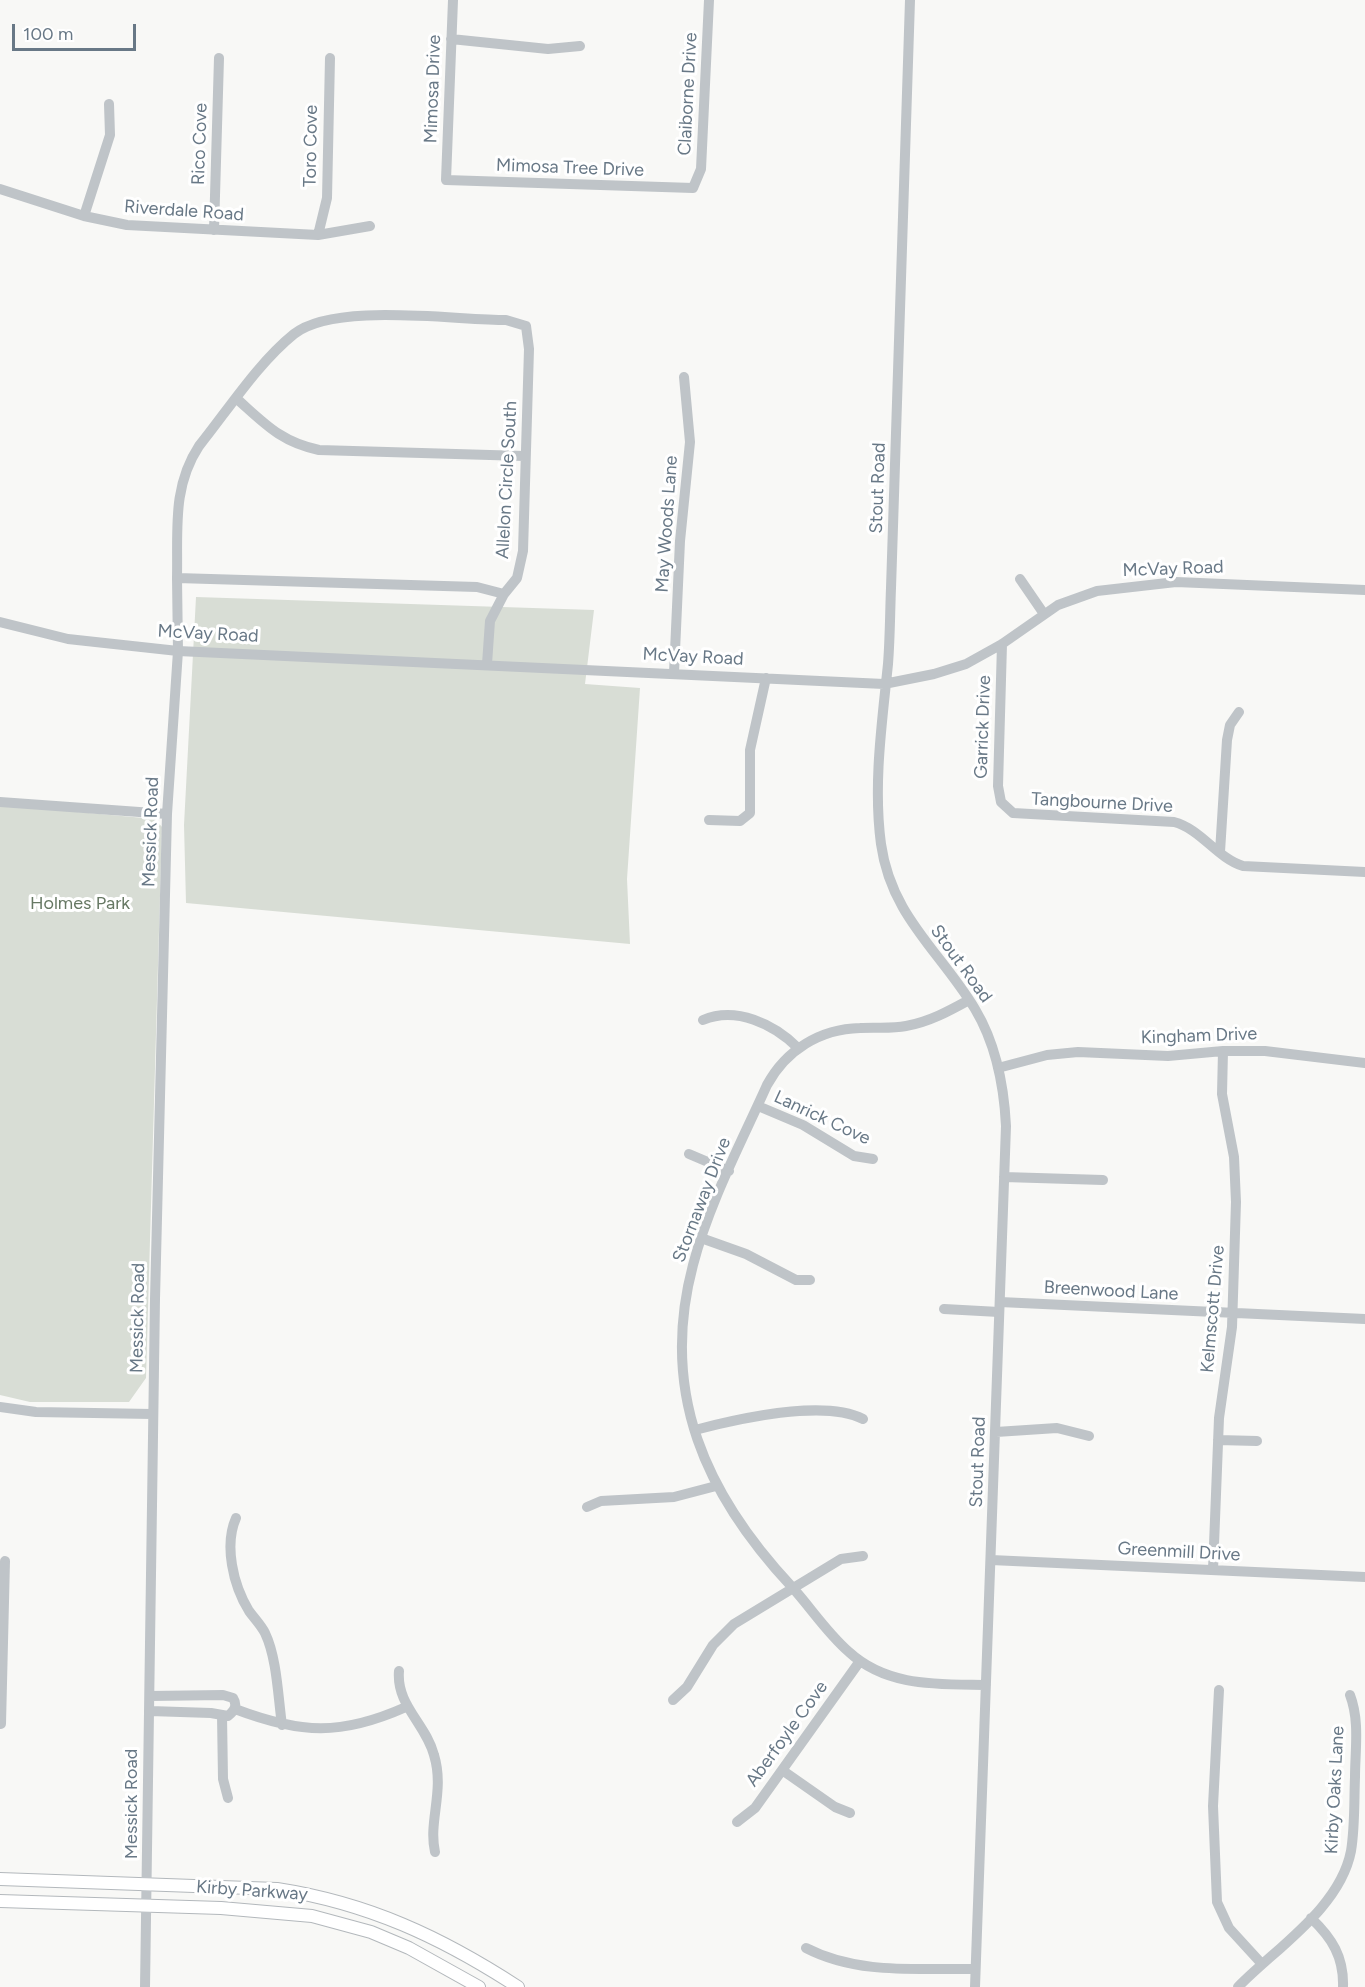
<!DOCTYPE html>
<style>
body{margin:0}
#map{position:relative;width:1365px;height:1987px;overflow:hidden;background:#f8f8f6;font-family:Figtree,sans-serif}
canvas{display:block}
.scale{position:absolute;left:12px;top:24px;width:124px;height:27px;box-sizing:border-box;border:3px solid #687886;border-top:0;padding-left:8px;font-size:18px;line-height:21px;white-space:nowrap;color:#687886;-webkit-text-stroke:4px #fff;paint-order:stroke}
</style>
<div id="map">
<canvas width="1365" height="1987"></canvas>
<div class="scale">100 m</div>
</div>
<script>
const ctx = document.querySelector('canvas').getContext('2d');
ctx.lineJoin = 'round';
function paint(path, color) { ctx.fillStyle = color; ctx.fill(path, 'evenodd'); }
function strokePath(path, color, width, dash) { ctx.strokeStyle = color; ctx.lineWidth = width; ctx.lineCap = dash ? 'butt' : 'round'; ctx.setLineDash(dash || []); ctx.stroke(path); }
function drawText(font, color, halo, rows, align = 'center') {
  ctx.font = font + ' Figtree,sans-serif'; ctx.lineWidth = 6; ctx.setLineDash([]); ctx.textBaseline = 'middle'; ctx.strokeStyle = halo; ctx.fillStyle = color; for (const [text, x, y, turn = 0] of rows) {
    ctx.save(); ctx.translate(x, y); ctx.rotate((+turn || 0) * Math.PI / 180); ctx.textAlign = isNaN(turn) ? turn : align; if (halo) ctx.strokeText(text, 0, 0); ctx.fillText(text, 0, 0); ctx.restore();
  }
}
paint(new Path2D(`
 M196,597L594,610L585,684L640,688L627,879L630,944L186,903L184,825Z
 M0,805L155,819L162,827L146,1378L129,1402H30L0,1395Z`), '#d8ddd5');
const major = new Path2D(`
 M0,1879L277,1889C368,1903 441,1937 518,1987
 M0,1901L221,1908L312,1916L371,1932L409,1948L479,1987`);
strokePath(major, '#b3b8bc', 14);
strokePath(new Path2D(`
 M453,0L446,180L693,188L701,169L709,0
 M910,0C905,196 899,392 891,588C890,613 890,639 888,664C882,723 873,785 881,844C891,916 940,951 975,1009C996,1044 1004,1086 1006,1126L975,1987
 M451,39L548,49L580,46
 M0,189L84,216L127,225L318,235L370,226
 M84,216L110,135L109,104
 M214,230L219,58
 M318,235L327,198L330,58
 M237,399C265,424 281,442 319,450L524,456
 M1020,579L1044,614
 M0,622L68,639L178,651L884,684L934,674L966,664L1002,644L1058,605L1097,591L1176,582L1365,590
 M1002,644L998,786L1001,802L1013,813L1174,822C1201,829 1217,858 1243,866L1365,872
 M487,664L490,621L504,594L517,578L523,551L529,349L526,326L506,320C453,320 334,302 294,334C258,363 228,410 199,446C172,487 178,530 177,578L477,587L504,594
 M674,673L680,541L690,442L684,377
 M0,802L167,814
 M709,820L740,821L750,813V750L766,678
 M1220,852L1227,740L1230,725L1239,712
 M969,1000C949,1011 929,1022 906,1026C891,1029 876,1027 860,1028C820,1029 786,1050 767,1085C741,1143 709,1203 693,1265C659,1393 706,1495 792,1587C811,1608 827,1633 849,1652C887,1687 937,1684 986,1685
 M703,1020C736,1006 774,1024 798,1048
 M998,1068L1047,1055L1078,1052L1168,1056L1223,1051H1265L1365,1063
 M758,1106L803,1125L854,1156L873,1159
 M689,1154L729,1171
 M1004,1177L1103,1180
 M701,1238L746,1254L796,1280H810
 M1000,1302L1365,1319
 M944,1309L999,1312
 M0,1407L36,1412L152,1414
 M695,1430C737,1419 824,1399 863,1419
 M996,1432L1057,1428L1089,1436
 M1218,1440L1257,1441
 M587,1507L601,1501L674,1497L716,1486
 M236,1518C224,1545 233,1585 249,1611C254,1618 261,1625 265,1633C277,1658 278,1697 282,1725
 M991,1560L1365,1577
 M1213,1570L1219,1418L1232,1327L1236,1202L1234,1157L1222,1094L1223,1051
 M399,1671C396,1705 426,1724 434,1755C445,1791 428,1821 435,1852
 M1219,1690L1213,1806L1217,1902L1229,1928L1261,1963
 M673,1700L687,1687L713,1645L734,1624L841,1559L863,1556
 M235,1709C301,1734 341,1736 406,1707
 M150,1711L211,1713L228,1716C234,1711 238,1706 233,1698L223,1695L150,1696
 M222,1715L223,1779L228,1798
 M1,1724L5,1561
 M782,1770L835,1807L850,1813
 M737,1822L755,1808L860,1661
 M1311,1918C1332,1938 1344,1957 1343,1987
 M806,1948C858,1975 918,1968 975,1969
 M145,1987L155,1299L167,814L178,651L177,578
 M1238,1987C1276,1948 1340,1908 1351,1851C1355,1827 1354,1802 1355,1777C1355,1751 1360,1721 1350,1695`), '#bfc4c8', 10);
strokePath(major, '#fff', 12);
drawText('18px', '#687886', '#fff', [
 ["Mimosa Drive",433,89,-88],
 ["Claiborne Drive",688,94,-87],
 ["Rico Cove",200,144,-88],
 ["Toro Cove",311,146,-89],
 ["Mimosa Tree Drive",570,168,2],
 ["Riverdale Road",184,211,4],
 ["Allelon Circle South",507,480,-87],
 ["Stout Road",878,488,-88],
 ["May Woods Lane",667,524,-86],
 ["McVay Road",1173,569,-2],
 ["McVay Road",208,634,3],
 ["McVay Road",693,657,3],
 ["Garrick Drive",983,727,-88],
 ["Tangbourne Drive",1102,803,3],
 ["Messick Road",151,832,-88],
 ["Stout Road",961,964,54],
 ["Kingham Drive",1199,1036,-2],
 ["Lanrick Cove",822,1118,25],
 ["Stornaway Drive",702,1200,-69],
 ["Breenwood Lane",1111,1291,3],
 ["Kelmscott Drive",1213,1309,-85],
 ["Messick Road",138,1318,-89],
 ["Stout Road",978,1462,-88],
 ["Greenmill Drive",1179,1552,3],
 ["Aberfoyle Cove",787,1734,-54],
 ["Kirby Oaks Lane",1335,1790,-87],
 ["Messick Road",132,1804,-90],
 ["Kirby Parkway",252,1891,4]
]);
drawText('18px', '#667863', '#fff', [
 ["Holmes Park",80,904]
]);
</script>
